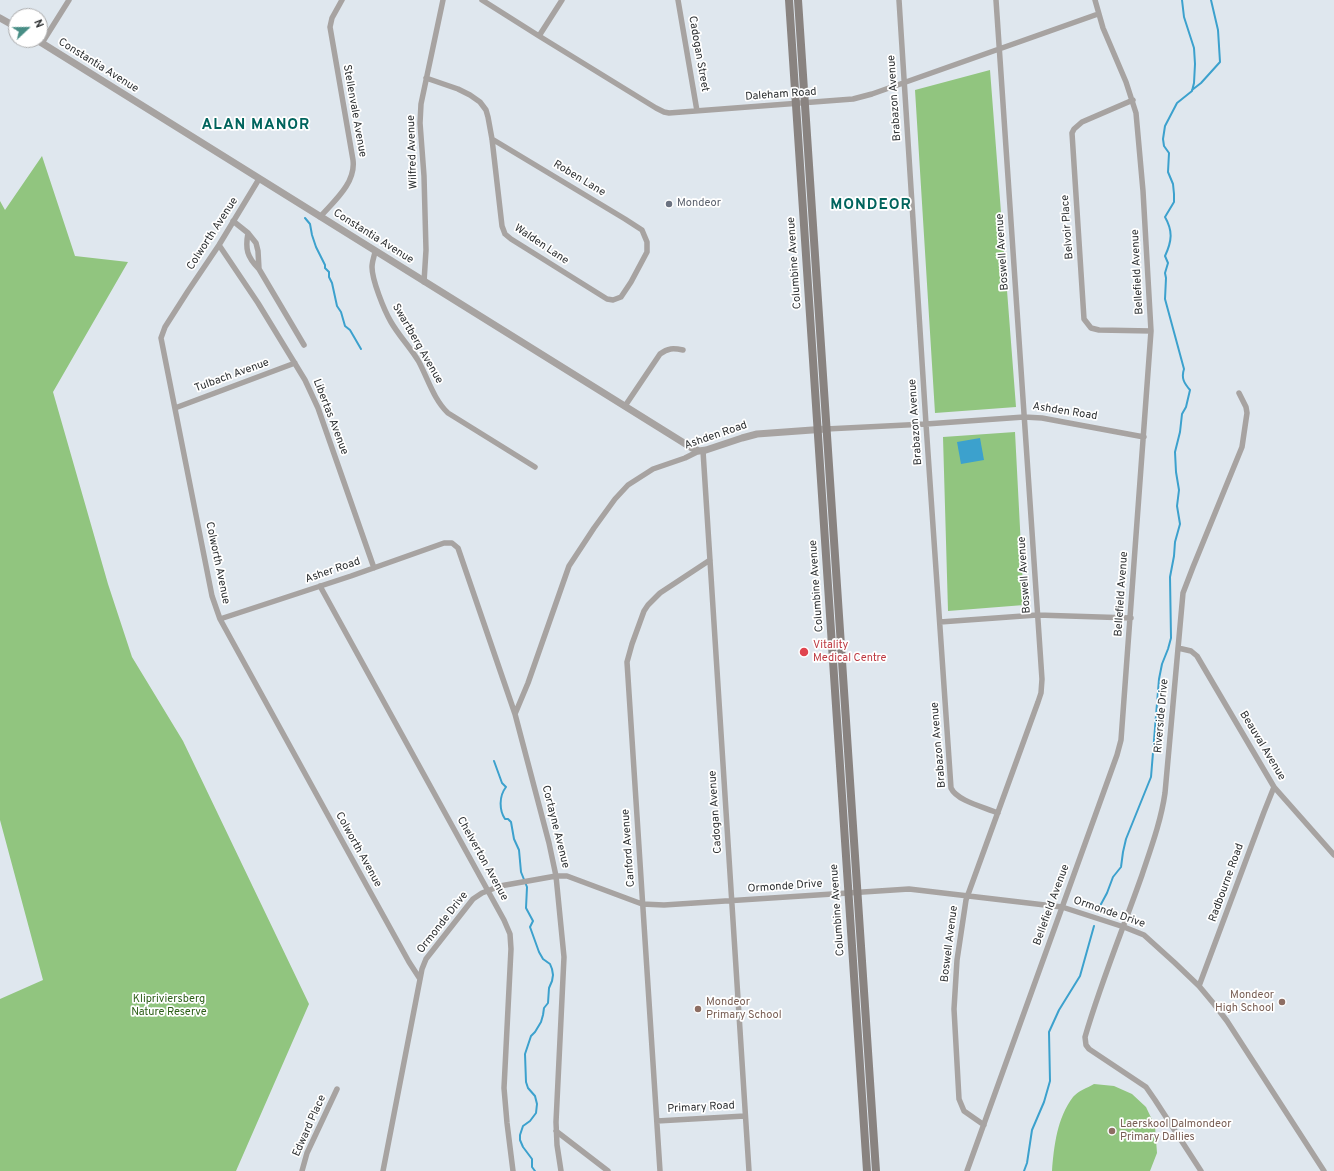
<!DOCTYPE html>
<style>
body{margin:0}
#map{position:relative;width:1334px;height:1171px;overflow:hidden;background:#dfe7ee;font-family:Overpass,sans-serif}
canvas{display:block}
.north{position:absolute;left:8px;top:8px;width:40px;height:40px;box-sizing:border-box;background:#fff;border:1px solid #abacad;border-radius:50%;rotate:68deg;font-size:11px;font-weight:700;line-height:16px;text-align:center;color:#2d3032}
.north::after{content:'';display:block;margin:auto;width:14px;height:18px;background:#478d85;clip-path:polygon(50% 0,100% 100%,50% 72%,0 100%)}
</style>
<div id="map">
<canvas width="1334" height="1171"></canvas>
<div class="north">N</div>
</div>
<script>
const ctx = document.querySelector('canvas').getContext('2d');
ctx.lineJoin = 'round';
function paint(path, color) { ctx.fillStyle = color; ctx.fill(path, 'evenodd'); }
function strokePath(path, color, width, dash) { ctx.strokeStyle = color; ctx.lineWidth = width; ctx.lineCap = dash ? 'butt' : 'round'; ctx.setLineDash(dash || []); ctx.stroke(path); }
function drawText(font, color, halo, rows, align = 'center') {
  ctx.font = font + ' Overpass,sans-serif'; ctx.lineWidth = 3.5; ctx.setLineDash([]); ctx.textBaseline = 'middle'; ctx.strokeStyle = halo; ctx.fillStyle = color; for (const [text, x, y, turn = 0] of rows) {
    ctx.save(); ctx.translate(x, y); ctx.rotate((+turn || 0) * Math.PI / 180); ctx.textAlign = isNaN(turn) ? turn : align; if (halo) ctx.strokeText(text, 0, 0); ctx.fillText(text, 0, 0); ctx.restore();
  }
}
paint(new Path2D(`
 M990,70L1016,407L935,413L915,90Z
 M42,156L75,256L128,262L53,392L108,584L132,657L183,741L309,1004L236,1171H0V999L43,980L0,820V201L5,210Z
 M1015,432L1024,605L948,611L943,437Z
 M1094,1084L1114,1086L1132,1094L1146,1107L1155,1126L1157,1153L1150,1171H1052C1054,1146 1057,1118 1073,1097C1078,1091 1087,1088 1094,1084Z`), '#91c57f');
paint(new Path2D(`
 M980,438L984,460L961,464L957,442Z`), '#3ca1cd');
strokePath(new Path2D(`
 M1192,90L1201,83L1220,62L1218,30L1211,0
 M305,218L310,224L312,235L316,247L325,265V268L329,272V277L332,283L337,306L341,312L345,326L350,330L361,349
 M494,761L502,783L506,787C499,796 499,810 505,819H508L511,822L514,839L519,850L521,872L527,887L526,908L533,921L530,927L539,952L543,959L550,964L552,969L553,975L552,981L549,988L548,1003L544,1008L543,1015L541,1022L535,1032L531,1036L525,1054L526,1082L528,1088L535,1096L537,1104L536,1113L530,1121L523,1126L520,1135V1140L523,1147L532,1159V1167L535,1171
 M1100,906L1107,893L1113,877L1121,867L1123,852L1126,839L1151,777L1159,679L1162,664L1168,649L1171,638L1170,577L1174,556L1175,542L1180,524L1177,506L1179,490L1176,472L1175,452L1180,432L1182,414L1186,407L1190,390C1184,383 1181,378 1184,369L1165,299L1166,278L1165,273L1168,263L1165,256C1172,241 1173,231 1165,217L1174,202V194L1173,184L1168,172L1169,153L1164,146L1163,139L1165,126L1177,103L1192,91L1194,83L1195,64L1194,48L1184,17L1182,0
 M1024,1171L1027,1163L1032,1130L1044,1102L1050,1081L1049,1032L1059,1010L1080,976L1094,926`), '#3ca1cd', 2);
strokePath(new Path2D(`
 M482,0L539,36L656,108L664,112L669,113L853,99L872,94L1098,14
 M678,0L697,111
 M899,0L926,424L951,788C957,801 984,807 998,813
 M539,36L562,0
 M42,43L69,0
 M426,78L458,89L470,95L480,102L486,110L488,117L492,139L502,226L505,234L511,239L607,299L613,300L621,297L631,282L647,252V242L642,230L625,219L492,139
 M1133,100L1082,122L1074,129L1072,133L1084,319L1091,328L1099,330L1151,331
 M259,179L219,245L188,291L165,327L161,338L212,596L220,619L368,888L409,962L420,979
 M320,217C334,201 356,183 353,160L330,27L332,18L342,0
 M233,221L248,233L256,243L258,251L259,269L304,345
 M248,233C245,249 247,257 259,269
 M219,245L258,303L305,380L318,408L374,568
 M375,252C374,257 372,262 372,267C372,280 384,310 391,322C399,336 411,348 419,362C428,379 434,400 448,413L535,467
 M424,282L426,250L424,176L420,123L421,104L443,0
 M625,406L660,354C668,348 673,348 683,350
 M175,408L295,363
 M826,429L926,424L1024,417L1042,418L1144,437
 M703,451L749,1171
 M320,586L504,920L510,934L511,949L504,1088L507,1123L513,1171
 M220,619L351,576L444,543H452L458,548L515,714L549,843L556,876L564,957L556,1122L557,1145L561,1171
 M940,622L1037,615L1131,618
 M1178,648L1191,651L1197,656L1274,787L1334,855
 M515,714L528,683L569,566L594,528L615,499L628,485L653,469L685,458L699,451
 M1199,986L1264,812L1274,787
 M657,1121L745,1116
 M984,1125L964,1111L959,1099L954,1009L957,960L966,900L1038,702L1041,693L1042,679L996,0
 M556,1131L608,1171
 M302,1171L307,1153L337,1089
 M383,1171L422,969L426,959L473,899L482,893L500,886L556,876H567L642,904L664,905L909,889L1062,907L1124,927L1144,935L1175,963L1199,986L1214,1004L1227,1021L1324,1171
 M660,1171L627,662L632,644L644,611L648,605L660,593L710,560
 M967,1171L1117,755L1121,740L1151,331L1143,191L1136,113L1126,82L1103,28L1095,0
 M1201,1171L1155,1100L1146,1087L1089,1049L1086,1045L1085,1037C1101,982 1123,929 1142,875C1151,848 1161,821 1165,793L1183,593L1193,567L1242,447L1247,413L1246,407L1239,393`), '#a7a3a1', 5.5);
strokePath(new Path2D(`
 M0,18L16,27
 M37,40L692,448L699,451L706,450L742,438L757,434L826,429`), '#a7a3a1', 7);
strokePath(new Path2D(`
 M789,0L867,1171
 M798,0L876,1171`), '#898380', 8);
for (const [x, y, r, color] of [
 [669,204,4,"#6b7280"],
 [804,652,5,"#e0444e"],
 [1282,1002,4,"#8d6e63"],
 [698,1009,4,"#8d6e63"],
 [1112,1131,4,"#8d6e63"]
]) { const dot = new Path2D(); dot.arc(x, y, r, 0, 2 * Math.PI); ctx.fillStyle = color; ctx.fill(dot); strokePath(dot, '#fff', 1.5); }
drawText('11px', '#2d3032', '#fff', [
 ["Cadogan Street",698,54,80],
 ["Constantia Avenue",98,66,32],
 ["Daleham Road",781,95,-4],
 ["Brabazon Avenue",895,98,-94],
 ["Stellenvale Avenue",354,111,80],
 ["Wilfred Avenue",413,152,-92],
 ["Roben Lane",579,179,31],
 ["Belvoir Place",1068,227,-94],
 ["Colworth Avenue",213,234,-57],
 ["Constantia Avenue",373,237,32],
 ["Walden Lane",541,245,34],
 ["Boswell Avenue",1003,252,-94],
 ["Columbine Avenue",795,263,-94],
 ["Bellefield Avenue",1138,272,-93],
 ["Swartberg Avenue",417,344,60],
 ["Tulbach Avenue",232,376,-20],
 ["Ashden Road",1065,412,9],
 ["Libertas Avenue",330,417,69],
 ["Brabazon Avenue",916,422,-94],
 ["Ashden Road",716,436,-19],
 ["Colworth Avenue",217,563,78],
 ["Asher Road",333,571,-19],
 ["Boswell Avenue",1025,575,-94],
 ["Columbine Avenue",817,586,-94],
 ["Bellefield Avenue",1122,594,-86],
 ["Riverside Drive",1162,716,-85],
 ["Brabazon Avenue",939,745,-95],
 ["Beauval Avenue",1262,746,59],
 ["Cadogan Avenue",716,812,-94],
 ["Cortayne Avenue",555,827,76],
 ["Canford Avenue",629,848,-94],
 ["Colworth Avenue",358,850,61],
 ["Chelverton Avenue",482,859,61],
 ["Radbourne Road",1227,883,-70],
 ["Ormonde Drive",785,887,-4],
 ["Bellefield Avenue",1052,905,-70],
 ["Columbine Avenue",838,910,-94],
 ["Ormonde Drive",1109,913,19],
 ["Ormonde Drive",443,923,-52],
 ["Boswell Avenue",950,944,-83],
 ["Primary Road",701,1108,-3],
 ["Edward Place",310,1126,-66]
]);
drawText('11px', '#5b616d', '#fff', [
 ["Mondeor",677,204]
], 'left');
drawText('11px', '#be3a42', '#fff', [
 ["Vitality",813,646],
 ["Medical Centre",813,659]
], 'left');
drawText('11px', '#785e54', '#fff', [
 ["Mondeor",1274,996,"right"],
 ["High School",1274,1009,"right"],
 ["Mondeor",706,1003],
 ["Primary School",706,1016],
 ["Laerskool Dalmondeor",1120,1125],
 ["Primary Dallies",1120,1138]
], 'left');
drawText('11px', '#2d5e18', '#fff', [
 ["Klipriviersberg",169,1000],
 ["Nature Reserve",169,1013]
]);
ctx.letterSpacing = '1px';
drawText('bold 15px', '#00645d', '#fff', [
 ["ALAN MANOR",256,126],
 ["MONDEOR",871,206]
]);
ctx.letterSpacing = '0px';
</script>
